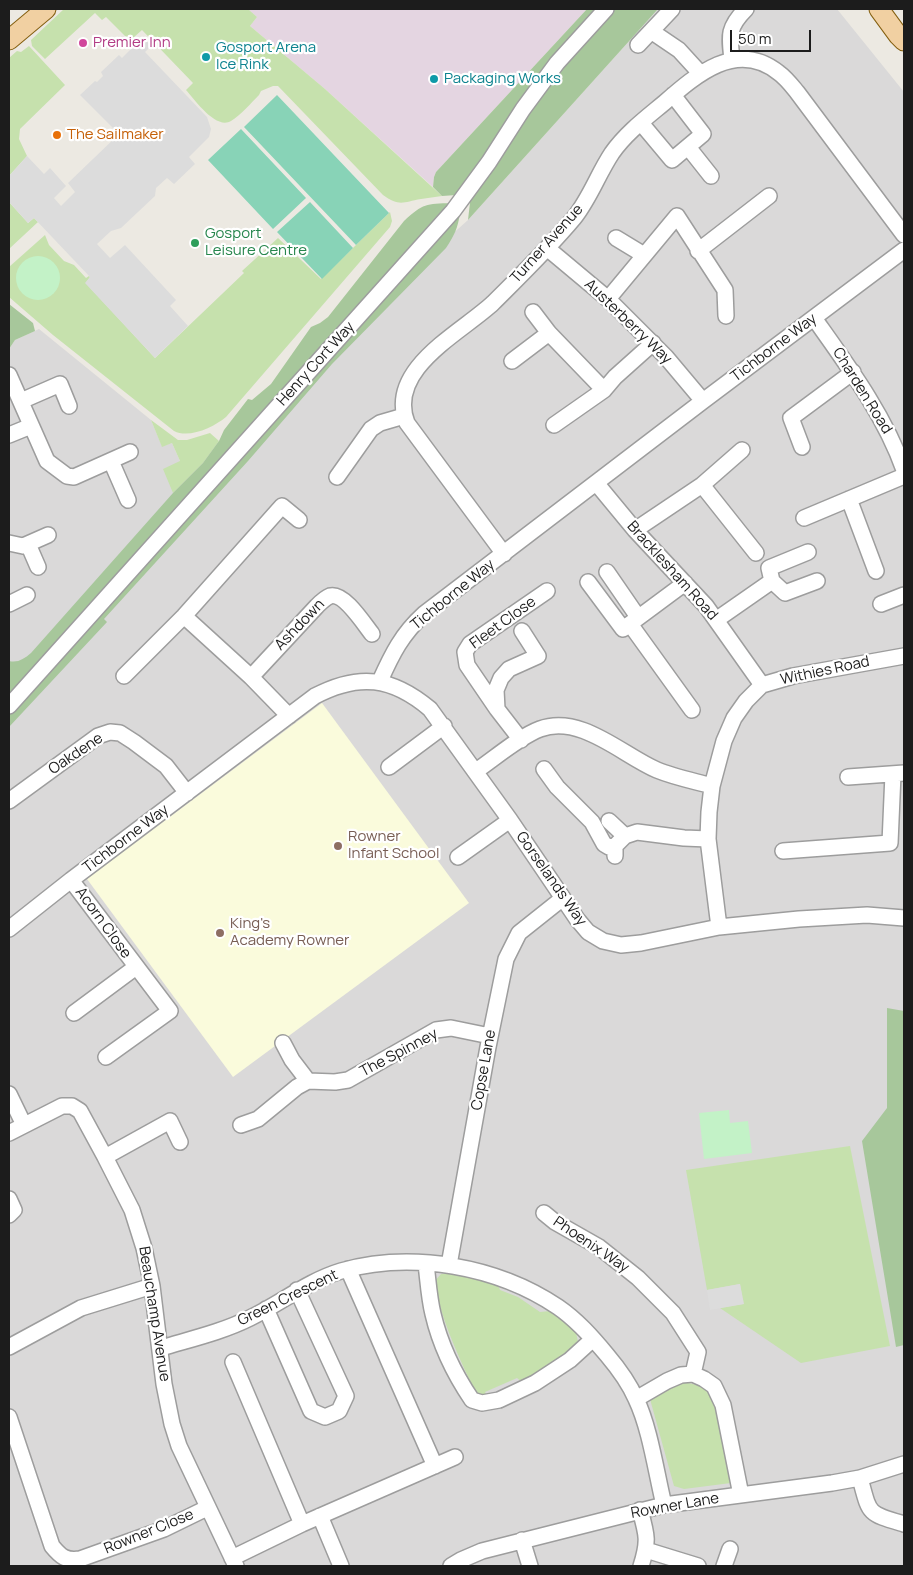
<!DOCTYPE html>
<style>
body{margin:0}
#map{position:relative;width:913px;height:1575px;overflow:hidden;background:#ece9e2;font-family:Manrope,sans-serif}
canvas{display:block}
.frame{position:absolute;inset:0;border:10px solid #1c1c1c;pointer-events:none}
.scale{position:absolute;left:730px;top:30px;width:81px;height:22px;box-sizing:border-box;border:2px solid #1c1c1c;border-top:0;padding-left:6px;font-size:15px;line-height:18px;white-space:nowrap;color:#1c1c1c;-webkit-text-stroke:4px #fff;paint-order:stroke}
</style>
<div id="map">
<canvas width="913" height="1575"></canvas>
<div class="frame"></div>
<div class="scale">50 m</div>
</div>
<script>
const ctx = document.querySelector('canvas').getContext('2d');
ctx.lineJoin = 'round';
function paint(path, color) { ctx.fillStyle = color; ctx.fill(path, 'evenodd'); }
function strokePath(path, color, width, dash) { ctx.strokeStyle = color; ctx.lineWidth = width; ctx.lineCap = dash ? 'butt' : 'round'; ctx.setLineDash(dash || []); ctx.stroke(path); }
function drawText(font, color, halo, rows, align = 'center') {
  ctx.font = font + ' Manrope,sans-serif'; ctx.lineWidth = 4.5; ctx.setLineDash([]); ctx.textBaseline = 'middle'; ctx.strokeStyle = halo; ctx.fillStyle = color; for (const [text, x, y, turn = 0] of rows) {
    ctx.save(); ctx.translate(x, y); ctx.rotate((+turn || 0) * Math.PI / 180); ctx.textAlign = isNaN(turn) ? turn : align; if (halo) ctx.strokeText(text, 0, 0); ctx.fillText(text, 0, 0); ctx.restore();
  }
}
paint(new Path2D(`
 M658,9H837L904,92V1566H9V349L15,340L39,329L151,420L162,446L172,443L180,461L223,440L468,220Z`), '#dad9d9');
paint(new Path2D(`
 M248,9H587L436,172L434,177L433,187L325,89L250,26L257,17Z`), '#e4d5e1');
paint(new Path2D(`
 M322,703L469,903L233,1077L87,879Z`), '#fafbdc');
paint(new Path2D(`
 M64,9H248L257,17L250,26L325,89L442,196C435,197 428,198 421,199C403,202 400,207 383,195L278,86H273L261,91L259,95C251,103 241,115 231,121C216,130 195,100 186,90L193,83L142,30L133,38L125,36L106,17L102,20L95,13L45,59L32,46L31,40Z
 M29,46L65,85L20,129L19,139L27,156L9,176V58L17,51L21,52Z
 M9,202L28,223L34,218L38,222L9,249Z
 M390,212L392,221L390,227L226,417C214,427 189,439 174,431L53,335L9,297V267L45,235L49,245L64,261L74,265L86,278L89,276L90,277L86,283L155,358L244,273L242,271L278,238L321,279Z
 M151,420L178,440H187L210,433L219,441L203,463L173,493L163,469L180,461L172,443L162,447Z
 M850,1146L890,1346L801,1363L720,1308L743,1304L740,1284L707,1290L686,1170Z
 M451,1273L497,1283L500,1290L518,1297L540,1312L550,1311L576,1332L578,1342L570,1355L523,1383L517,1378L485,1392L488,1397L474,1394L466,1386L470,1381C455,1349 441,1317 434,1282L441,1274Z
 M681,1381L708,1388L715,1398L731,1483L684,1489L674,1486L650,1399Z`), '#c6e1ad');
paint(new Path2D(`
 M587,9H658L468,220L471,194L442,196L433,187L434,177L436,172Z
 M452,203L460,213C458,228 454,236 446,248L332,364L248,461L104,619L107,622L9,727V661C18,663 24,659 31,653L173,493L203,463L219,441L224,430L248,399L252,400L271,384L311,327L320,323L328,317L404,221C424,203 425,204 452,203Z
 M9,304L33,323L35,331L15,340L9,349Z
 M887,1008L904,1011V1345L896,1347L862,1141L887,1108Z`), '#a7c79b');
paint(new Path2D(`
 M16 278a22 22 0 1 1 44 0a22 22 0 1 1-44 0Z
 M729,1110L730,1123L748,1121L752,1153L704,1159L699,1113Z`), '#c3f2c7');
paint(new Path2D(`
 M277,95L389,213L356,245L244,127Z
 M241,129L306,198L273,229L208,160Z
 M310,202L353,248L322,279L277,232Z`), '#88d3b7');
paint(new Path2D(`
 M143,37L151,46L145,52L207,117L211,129L209,137L189,157L195,164L174,184L167,178L156,188L155,196L121,228L111,231L97,244L110,258L125,245L176,300L170,306L188,326L155,358L85,283L90,277L34,218L28,223L9,202V176L27,156L44,174L50,168L66,186L54,198L61,206L75,192L68,183L119,134L80,95L95,81L97,82L103,76L101,72L119,55L122,58Z
 M740,1284L744,1304L710,1310L707,1290Z`), '#dcdcdc');
const minor = new Path2D(`
 M651,31L679,50L700,73
 M638,45L672,9
 M732,59C729,35 728,27 746,9
 M641,123L672,160L703,134L673,95
 M688,147L711,176
 M616,238L644,255
 M547,248L608,299L666,357L703,401
 M698,251L769,196
 M608,299L677,216L725,290L726,316
 M533,312L549,333L604,390
 M814,318C848,366 884,414 904,470
 M512,361L549,333
 M9,375L47,461L67,476L74,477L130,452
 M21,401L60,384L69,406
 M554,425L604,390L615,377L653,343
 M9,435L31,426
 M802,447L791,418L853,372
 M111,461L128,500
 M337,477L371,429L380,423L404,416
 M597,484L635,530L706,606L762,685
 M702,485L756,553
 M849,499L876,571
 M804,518L904,476
 M635,530L702,485L742,450
 M9,543L23,546L48,535
 M28,544L38,567
 M504,554L407,423C386,369 461,333 493,303C521,275 549,248 574,218C590,198 598,174 612,153C626,133 646,118 664,103C696,75 737,39 779,73C786,78 792,86 797,92L904,235
 M607,572L638,617
 M772,581L785,593L817,581
 M588,582L623,629L685,583
 M9,604L27,595
 M881,604L904,595
 M184,616L251,677L289,716
 M716,620L772,581L769,568L808,552
 M630,624L692,710
 M124,676L184,616L282,506L299,520
 M251,677L317,606C321,602 325,598 330,596C344,592 364,624 372,634
 M380,681C392,654 402,634 424,614L703,401L904,250
 M9,706L453,211L489,162L523,109L557,63L606,9
 M497,709L467,665L465,652L470,644L547,591
 M521,740L497,709L496,690L501,678L509,669L538,656L522,631
 M389,767L444,726
 M544,769L557,787L592,822L604,844L609,847L615,846
 M476,771C495,758 519,737 540,729C581,714 622,755 657,770C674,777 694,781 712,786
 M848,777L904,773
 M9,801L98,736L110,732L120,733L134,742L166,766L187,793
 M609,821L625,836
 M783,851L890,843L893,774
 M615,856V846L625,836L637,832L684,838L708,839
 M458,857L510,820
 M71,880L170,1011L106,1057
 M719,927L708,839L709,812L712,786L724,741L734,718L746,701L762,685L793,676L904,656
 M9,929L71,880L315,696C359,673 392,677 430,709L510,820L577,919L588,932L603,941L621,945L641,943L719,927L799,919L867,915L904,918
 M74,1013L136,967
 M283,1043L292,1060L308,1081
 M9,1094L24,1125
 M241,1125L258,1119L297,1087L308,1081L335,1082L348,1080L436,1030L451,1028L490,1036
 M9,1133L62,1106H72L80,1111L105,1157L132,1210L144,1248L152,1286L164,1384L172,1424L179,1446L236,1566
 M105,1157L170,1121L180,1142
 M9,1199L14,1210L9,1215
 M544,1213L555,1222L599,1247L638,1278L673,1313L698,1352L693,1374
 M426,1264C428,1280 429,1298 433,1314C440,1344 455,1375 472,1400L482,1403L499,1400L535,1383L570,1360L593,1339
 M449,1265L488,1047L506,959L519,933L563,898
 M348,1269L435,1466
 M266,1309L311,1411L325,1417L339,1411L346,1396L297,1290
 M9,1347L81,1308L152,1286
 M161,1348C191,1339 222,1332 250,1318C281,1303 308,1281 341,1271C412,1251 497,1266 558,1307C577,1320 592,1337 607,1355C618,1368 629,1383 636,1399C650,1428 656,1472 664,1505
 M233,1362L302,1524
 M636,1399L667,1381L681,1375L693,1374L704,1379L714,1386L723,1405L741,1495
 M9,1417L52,1546C61,1557 66,1561 80,1559L164,1529L207,1508
 M860,1478C870,1515 867,1513 904,1524
 M640,1510C647,1535 649,1541 641,1566
 M320,1516L341,1566
 M522,1540L530,1566
 M646,1550L698,1566
 M232,1558L302,1524L455,1457
 M451,1566L461,1560L482,1551L664,1505L832,1483L860,1478L904,1464
 M724,1566L730,1549`);
const major = new Path2D(`
 M879,9L898,35L904,41
 M9,40L46,9`);
strokePath(minor, '#9d9d9d', 18);
strokePath(major, '#845f10', 21);
strokePath(minor, '#fff', 15);
strokePath(major, '#f1d0a2', 19);
for (const [x, y, r, color] of [
 [83,43,5,"#d1479c"],
 [206,57,5,"#0f9aa8"],
 [434,79,5,"#0f9aa8"],
 [57,135,5,"#e8710a"],
 [195,243,5,"#2e9e5b"],
 [338,846,5,"#8d6e63"],
 [220,933,5,"#8d6e63"]
]) { const dot = new Path2D(); dot.arc(x, y, r, 0, 2 * Math.PI); ctx.fillStyle = color; ctx.fill(dot); strokePath(dot, '#fff', 2); }
drawText('15px', '#b23c85', '#fff', [
 ["Premier Inn",93,43]
], 'left');
drawText('15px', '#0d838f', '#fff', [
 ["Gosport Arena",216,48],
 ["Ice Rink",216,65],
 ["Packaging Works",444,79]
], 'left');
drawText('15px', '#c56008', '#fff', [
 ["The Sailmaker",67,135]
], 'left');
drawText('15px', '#27864d', '#fff', [
 ["Gosport",205,234],
 ["Leisure Centre",205,251]
], 'left');
drawText('15px', '#1c1c1c', '#fff', [
 ["Turner Avenue",547,244,-48],
 ["Austerberry Way",628,322,44],
 ["Tichborne Way",774,348,-37],
 ["Henry Cort Way",316,364,-48],
 ["Charden Road",862,391,58],
 ["Bracklesham Road",672,571,48],
 ["Tichborne Way",453,595,-39],
 ["Fleet Close",503,623,-36],
 ["Ashdown",300,625,-46],
 ["Withies Road",825,671,-12],
 ["Oakdene",76,754,-34],
 ["Tichborne Way",126,839,-37],
 ["Gorselands Way",551,879,55],
 ["Acorn Close",103,923,54],
 ["The Spinney",399,1053,-28],
 ["Copse Lane",484,1070,-80],
 ["Phoenix Way",591,1245,34],
 ["Green Crescent",288,1298,-26],
 ["Beauchamp Avenue",154,1314,81],
 ["Rowner Lane",675,1506,-10],
 ["Rowner Close",149,1532,-22]
]);
drawText('15px', '#785e54', '#fff', [
 ["Rowner",348,837],
 ["Infant School",348,854],
 ["King's",230,924],
 ["Academy Rowner",230,941]
], 'left');
</script>
